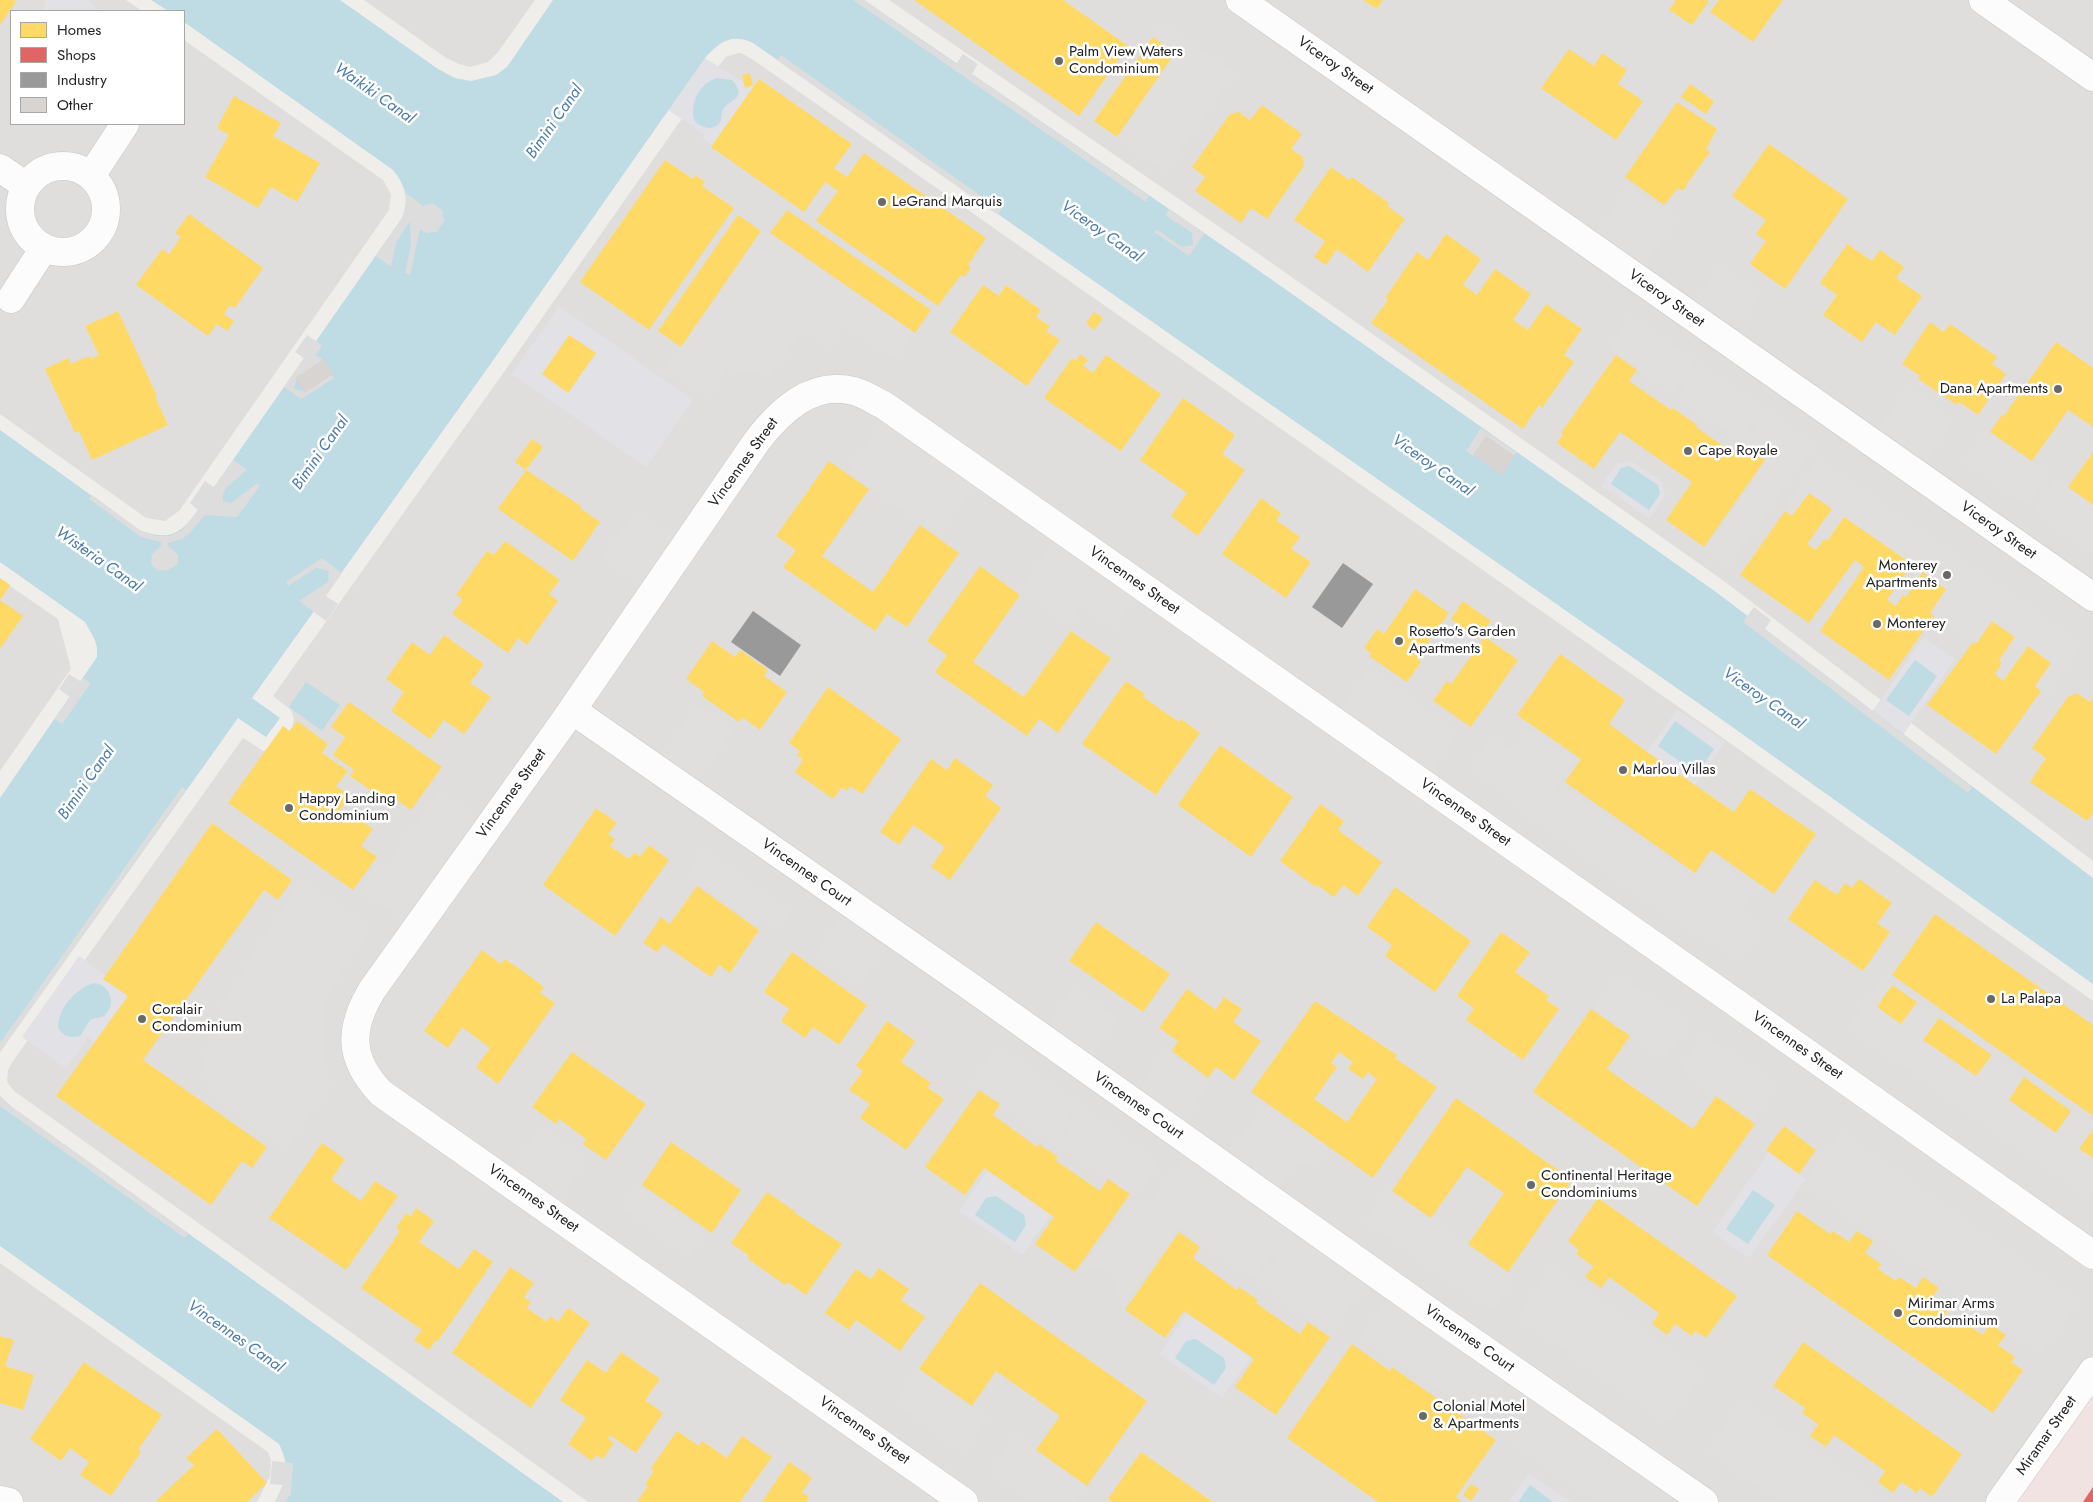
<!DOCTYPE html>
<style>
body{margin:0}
#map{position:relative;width:2093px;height:1502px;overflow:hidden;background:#f0eeeb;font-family:Jost,sans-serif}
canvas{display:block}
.legend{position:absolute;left:10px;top:10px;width:175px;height:115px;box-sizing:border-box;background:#fff;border:1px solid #a7a7a7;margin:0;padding:6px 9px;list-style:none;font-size:15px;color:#222}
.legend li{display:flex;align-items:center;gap:10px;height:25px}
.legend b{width:25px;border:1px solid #a7a7a7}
</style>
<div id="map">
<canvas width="2093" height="1502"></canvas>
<ul class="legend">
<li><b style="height:14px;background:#ffd966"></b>Homes</li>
<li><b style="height:14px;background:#e06666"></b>Shops</li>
<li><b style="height:14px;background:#999"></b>Industry</li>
<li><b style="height:14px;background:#d7d4d2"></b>Other</li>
</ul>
</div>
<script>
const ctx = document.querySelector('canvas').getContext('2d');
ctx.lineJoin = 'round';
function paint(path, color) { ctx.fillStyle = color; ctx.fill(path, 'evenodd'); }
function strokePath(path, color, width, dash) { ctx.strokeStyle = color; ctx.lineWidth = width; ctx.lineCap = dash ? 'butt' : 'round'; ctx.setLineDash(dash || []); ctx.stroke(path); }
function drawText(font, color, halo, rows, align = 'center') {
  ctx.font = font + ' Jost,sans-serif'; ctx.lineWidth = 5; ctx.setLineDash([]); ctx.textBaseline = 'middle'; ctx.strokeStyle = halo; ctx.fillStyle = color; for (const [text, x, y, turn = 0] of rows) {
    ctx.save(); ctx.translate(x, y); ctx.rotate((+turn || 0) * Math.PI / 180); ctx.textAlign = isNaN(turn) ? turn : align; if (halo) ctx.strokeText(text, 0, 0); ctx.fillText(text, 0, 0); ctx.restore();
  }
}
paint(new Path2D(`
 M0,0H126L142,11H11V124H184V40L383,180L391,194L389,210L179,511L165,521L146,518L0,414Z
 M364,0H535L498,52L488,62L470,67L459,64L446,58Z
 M889,0H2093V861L1724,581L1256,252Z
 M738,53H741L755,61L1713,731L2093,1001V1368L1998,1502H588L14,1091L7,1082L8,1070L13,1061L243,738L263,751H272L279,746L292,727L294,719L291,710L273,696L504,372L721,63L726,57Z
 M0,579L58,619L71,669L0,771Z
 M0,1263L268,1452L271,1460L270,1476L257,1502H0Z`), '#dfdedc');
paint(new Path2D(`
 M2093,1368V1502H1998Z`), '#f1e3e1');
paint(new Path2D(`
 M1163,22L1235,73L1166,171L1094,121Z
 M1628,187L1676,221L1640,272L1592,238Z
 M787,210L931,310L896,359L845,324L829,347L803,329L771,375L727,369L708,396L666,367L680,347L658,331L738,215L768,236Z
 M1718,267L1760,296L1731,337L1690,308Z
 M1630,316L1695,361L1673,393L1608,347Z
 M1700,365L1762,408L1740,440L1678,397Z
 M1907,388L1954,421L1921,468L1874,436Z
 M1767,412L1814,445L1729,566L1704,549L1767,460L1745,444Z
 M886,417L977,481L940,533L919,518L916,520L847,472Z
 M1985,430L2049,474L2027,505L1964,461Z
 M1817,460L2082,645L2048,694L2011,668L2022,650L2012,643L2000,660L1907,594L1918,578L1908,572L1897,587L1827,538L1839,521L1829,515L1818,532L1783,508Z
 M2055,479L2093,505V552L2034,510Z
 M635,511L680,542L648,588L603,557Z
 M1057,537L1138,594L1114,628L1082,606L1070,624L1021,589Z
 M1368,670L1458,733L1427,778L1336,715Z
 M697,705L733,730L695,786L658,759Z
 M1528,729L1574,761L1554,790L1559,793L1564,787L1690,875L1686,881L1691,885L1711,858L1756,891L1741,912L1762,927L1739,959L1713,940L1686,927L1517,807L1499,789L1470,767L1492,736L1513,750Z
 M439,792L481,823L409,924L359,888L377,864L391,873L395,866L389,861Z
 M703,851L790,913L778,930L762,918L758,925L686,874Z
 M301,879L371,930L345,966L328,996L323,1020L322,1044L330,1087L286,1147L239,1114L218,1097L206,1079L205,1055L211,1030L222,1004Z
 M845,909L890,941L859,984L815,953Z
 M1618,974L1689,1025L1665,1059L1593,1008Z
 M1881,979L2093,1128V1199L1848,1026Z
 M1074,987L1118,1019L1089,1059L1045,1027Z
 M1703,1034L1778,1086L1754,1121L1680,1069Z
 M997,1047L1077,1104L1051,1140L972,1083Z
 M1165,1051L1210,1083L1180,1126L1135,1094Z
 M1315,1103L1344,1123L1317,1161L1294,1166L1275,1193L1226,1158L1264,1105L1297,1129Z
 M1082,1109L1159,1163L1135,1198L1058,1144Z
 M540,1128L586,1161L555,1206L508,1173Z
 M1840,1132L2078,1302L2042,1353L1804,1182Z
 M1188,1150L1370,1279L1332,1333L1260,1282L1283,1249L1278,1246L1254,1279L1180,1227L1122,1308L1113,1275L1105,1269L1084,1266L1131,1200L1152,1202Z
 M638,1186L706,1233L690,1256L622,1208Z
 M1387,1189L1515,1279L1493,1310L1365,1221Z
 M1551,1268L1703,1374L1669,1423L1517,1316Z
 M1390,1292L1689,1502H1598L1360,1335Z
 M919,1369L989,1418L964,1452L895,1403Z
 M1742,1401L1884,1502H1781L1708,1450Z
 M1015,1435L1087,1486L1076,1502H1035L990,1471Z`), '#e0dfde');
paint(new Path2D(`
 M46,0H89L100,11H51L44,9Z
 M705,58L743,82L745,88L754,86L712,145L702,137L704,134L668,110Z
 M559,306L693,400L646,467L512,374Z
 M1631,461L1662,481L1665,496L1650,519L1601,486L1616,464Z
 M1924,637L1955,659L1903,735L1872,712Z
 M1677,709L1725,742L1695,785L1647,752Z
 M79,956L106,975L103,979L128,996L95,1042L88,1037L66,1069L22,1037Z
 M1769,1152L1806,1179L1749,1258L1712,1232Z
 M988,1170L1051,1214L1022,1255L959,1211Z
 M1188,1313L1251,1357L1222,1398L1159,1354Z
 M1529,1473L1571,1502H1508Z`), '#e2e1e5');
paint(new Path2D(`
 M151,0H340L438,69L455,78L471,81L496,75L507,67L553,0H864L1248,263L1716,592L2093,878V984L1721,719L753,43C732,33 719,42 705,58L487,369L252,698L280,718L266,737L238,718L0,1052V798L97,657V648L95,640L85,622L0,562V430L141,531C164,538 174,538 191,520L402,218C410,199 405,185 393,170L184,22V11H168Z
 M717,78L732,80C748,97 731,99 724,108C721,112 722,116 721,120C716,132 701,129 694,120C690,102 699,84 717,78Z
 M1629,466L1658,485L1660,494L1649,510L1611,484L1621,468Z
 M1915,660L1937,676L1909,716L1886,700Z
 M306,682L340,705L322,731L289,707Z
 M1675,721L1714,749L1697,774L1658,746Z
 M93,983C110,984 117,1003 105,1015C100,1019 95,1017 90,1020L80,1036C71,1039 61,1036 58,1026C60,1006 75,990 93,983Z
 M0,1096L12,1107L563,1502H275C286,1482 290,1465 279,1444L0,1246Z
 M1753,1190L1775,1205L1748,1244L1726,1229Z
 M996,1196L1024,1215L1026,1225L1015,1242L975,1215L986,1198Z
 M1196,1339L1224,1358L1226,1368L1214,1385L1175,1358L1186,1341Z
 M1530,1485L1553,1502H1518Z`), '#bfdbe3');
paint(new Path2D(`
 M853,0H864L956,64L963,54L978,64L972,74L1149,196L1146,202Z
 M781,55L1001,210L998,215L777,60Z
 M406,193L423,206L432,203L442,210L444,221L437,232L426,233L420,229L410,275L405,273L411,244L410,221L396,243L391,267L376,256L402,218L406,205Z
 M1169,209L1205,233L1189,256L1154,232L1156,229L1182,247L1193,245L1192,233L1165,215Z
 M307,335L322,345L316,355L324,361L296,380L294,389L304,391L330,373L334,378L301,399L284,387L304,358L295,352Z
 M1481,428L1516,452L1513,457L1486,439L1473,456L1466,451Z
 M233,460L247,470L226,488L223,494V501L231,503L257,483L260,486L237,517L205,515L189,534L182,539L168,543V546L178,555V564L168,570L158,571L151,564L152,554L161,546V542L141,537L89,499L92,495L141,531L156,536H170L182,530L198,510L190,503L205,481L214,487Z
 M322,558L342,573L326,596L338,604L326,621L299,601L328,582L329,571L316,568L288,586L286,582Z
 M1754,607L1771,620L1765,629L1972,787L1968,793L1743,622Z
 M69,674L80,681L83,678L91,683L62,724L55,719L70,697L59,689Z
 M182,787L186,790L0,1052V1043Z
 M0,1096L12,1107L188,1233L185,1238L0,1106Z
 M272,1461L293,1463L291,1494L285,1502H275L283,1485L270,1484Z`), '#dedddd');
paint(new Path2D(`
 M0,0H14L16,2L0,25Z
 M914,0H1063L1128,46L1079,116Z
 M1363,0H1383L1377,9Z
 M1676,0H1706L1709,2L1692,25L1669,10Z
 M1719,0H1783L1753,42L1710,12Z
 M1153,37L1175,53L1117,137L1094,121Z
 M1569,49L1594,66L1602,53L1615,62L1627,70L1618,84L1643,101L1616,140L1541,88Z
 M750,73L753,85L745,88L742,75Z
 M759,79L852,144L834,168L847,177L864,153L986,238L968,265L971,267L968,272L964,277L961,275L938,306L816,221L838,191L825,182L804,212L711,147Z
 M1690,84L1714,101L1706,114L1681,97Z
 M234,96L281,123L273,136L320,163L297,202L271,187L258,208L205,177L229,135L217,128Z
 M1677,102L1717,129L1706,149L1710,152L1689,181L1683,191L1678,188L1664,205L1625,177Z
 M1262,105L1302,134L1291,149L1303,157L1304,166L1267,219L1251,208L1241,223L1195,191L1205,177L1192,167L1230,114L1239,112L1250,120Z
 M1769,144L1848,199L1785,289L1750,264L1766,241L1756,234L1766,220L1732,196Z
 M665,160L693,179L695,175L705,182L702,186L734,208L649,330L580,282Z
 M1331,167L1349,180L1352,177L1389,203L1387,206L1405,219L1368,272L1337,249L1326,265L1314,257L1325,241L1294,220Z
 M787,210L931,310L915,333L770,233Z
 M189,214L263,268L235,308L230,305L224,314L234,321L227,331L217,324L208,336L136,285L162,249L169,254L181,237L175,233Z
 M738,215L761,231L681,347L658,331Z
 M1446,234L1481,259L1463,285L1477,295L1495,269L1531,294L1513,320L1528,330L1546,304L1582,329L1564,355L1574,362L1542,408L1539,405L1523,429L1371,323L1388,300L1385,298L1417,252L1428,260Z
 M1847,244L1872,261L1880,250L1904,267L1896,278L1922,296L1895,335L1876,322L1862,342L1823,315L1837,295L1820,283Z
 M983,285L999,296L1006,285L1041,310L1036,317L1050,326L1046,331L1060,340L1027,386L950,332Z
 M118,311L157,396L155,397L168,425L92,460L79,431L75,433L45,369L68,358L71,364L89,356L90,359L99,355L85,326Z
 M1094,312L1103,318L1094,330L1086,323Z
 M1930,322L1944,332L1950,324L1997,357L1992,364L2006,374L1978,415L1959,402L1957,405L1918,379L1920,376L1902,364Z
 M569,335L596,353L568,393L542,374Z
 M2056,342L2093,368V427L2068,410L2032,461L1990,432L2002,415L2004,416Z
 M1080,354L1088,360L1083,366L1093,373L1106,355L1161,394L1121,451L1044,398L1072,358L1076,361Z
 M1616,355L1637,370L1629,381L1671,410L1673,408L1697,425L1696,427L1737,456L1745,446L1765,460L1704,547L1666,520L1692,482L1620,432L1594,469L1557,443L1563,434L1561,433Z
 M1183,398L1235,435L1222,454L1245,470L1198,536L1171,516L1187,493L1140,460Z
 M532,439L543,447L526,470L515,462Z
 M2093,452V505L2068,487Z
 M829,461L869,489L822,556L873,592L920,525L959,553L907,627L887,614L875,631L783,567L796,550L776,536Z
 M526,470L581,506L580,508L600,522L573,561L498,509Z
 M1809,493L1832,509L1807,544L1816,550L1824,539L1827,541L1844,517L1912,564L1887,600L1896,606L1903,595L1906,597L1923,572L1946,589L1930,613L1934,616L1889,680L1820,631L1864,567L1855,560L1809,623L1740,575L1785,511L1792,516Z
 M1261,498L1281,513L1276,520L1300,537L1291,549L1311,562L1286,598L1222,554Z
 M505,541L560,580L549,594L558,601L543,622L527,645L518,638L508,653L452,614L463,599L456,595L487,551L494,555Z
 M980,566L1020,595L973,662L1024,697L1071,631L1111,658L1058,733L1039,719L1027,736L935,672L947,655L927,641Z
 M0,578L10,585L0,600L23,616L0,649Z
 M1415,589L1449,613L1417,659L1421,662L1407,682L1369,656L1371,653L1364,648L1377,629L1384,634Z
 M1463,601L1491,621L1478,639L1451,619Z
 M1992,621L2015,637L1999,660L2002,663L1995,674L2003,681L2028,646L2051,663L2035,686L2041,691L1996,754L1927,705L1973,642L1976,644Z
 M444,635L484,664L470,683L491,697L464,734L444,720L430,739L391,711L404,692L386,679L412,642L430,655Z
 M1485,637L1518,660L1471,727L1433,701L1447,681L1451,684Z
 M712,641L735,657L740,650L768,670L764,676L787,692L760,730L742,717L739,722L702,696L704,692L686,679Z
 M1560,654L1625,700L1609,724L1647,752L1734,812L1750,789L1816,834L1774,894L1711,850L1695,873L1565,782L1581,759L1517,715Z
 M1126,681L1145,694L1143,697L1179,722L1181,719L1200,733L1156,795L1082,744Z
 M828,687L901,739L862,794L850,786L847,791L842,787L833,799L795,772L803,760L797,755L800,751L789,743Z
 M2077,693L2090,702L2093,697V813L2087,821L2030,782L2046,758L2032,748L2068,697Z
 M349,702L442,767L411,810L393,797L389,803L350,776L354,770L333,755L345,737L331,727Z
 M297,721L328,744L322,753L348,771L336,786L350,796L335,817L341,822L348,812L373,829L361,846L377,857L353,890L228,803L283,726L290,731Z
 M1220,745L1293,797L1251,857L1178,805Z
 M955,758L993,785L985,796L1001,808L950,880L931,867L945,847L913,825L899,845L880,832L931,759L947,770Z
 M1320,804L1344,821L1338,830L1382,862L1358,896L1343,885L1334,897L1317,885L1316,887L1280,861Z
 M596,808L617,823L608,834L615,839L610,846L629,859L634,852L640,857L649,845L669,860L615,936L543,885Z
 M212,823L292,880L278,900L264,890L143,1060L267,1147L252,1168L242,1161L211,1205L56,1096L128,996L103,979Z
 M1859,879L1892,903L1877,923L1890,932L1863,971L1788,919L1815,880L1837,895L1845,883L1852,888Z
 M697,886L759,930L730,973L719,965L711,977L663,944L657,952L643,943L661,917L670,924Z
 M1395,887L1471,941L1435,992L1385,956L1392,945L1367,927Z
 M1935,914L2093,1025V1116L1892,975Z
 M1096,922L1170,974L1143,1012L1069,961Z
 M1501,932L1530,952L1515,972L1549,996L1546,1000L1559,1009L1523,1060L1466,1020L1474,1008L1457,996Z
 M482,950L501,964L505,959L524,972L544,987L540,993L555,1003L498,1084L476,1067L490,1048L462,1027L448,1048L424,1031Z
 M792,952L867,1005L839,1045L813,1027L805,1038L781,1021L789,1009L764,992Z
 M1892,985L1917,1002L1901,1024L1877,1007Z
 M1187,989L1216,1010L1224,997L1242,1009L1233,1022L1261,1041L1234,1080L1216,1067L1208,1078L1172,1051L1178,1041L1159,1028Z
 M1315,1001L1397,1055L1395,1058L1437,1087L1373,1178L1251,1092ZM1339,1052L1353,1062L1348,1069L1363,1079L1368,1072L1377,1079L1347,1122L1314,1099L1337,1067L1331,1063Z
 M1591,1009L1630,1036L1607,1069L1693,1129L1716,1096L1755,1124L1697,1206L1533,1092Z
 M1939,1018L1992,1055L1976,1076L1923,1040Z
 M887,1021L915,1041L901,1062L931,1083L927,1087L944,1099L906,1150L860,1118L870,1104L849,1090L863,1071L856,1066Z
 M572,1052L646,1104L606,1160L583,1144L586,1139L559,1119L556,1124L532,1107Z
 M2024,1077L2071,1111L2056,1133L2009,1100Z
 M979,1090L1000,1104L993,1115L1037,1147L1039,1144L1058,1157L1055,1160L1100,1191L1108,1179L1130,1194L1075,1272L1035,1244L1054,1217L984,1168L965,1195L925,1167Z
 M1456,1098L1572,1180L1508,1272L1468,1244L1504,1193L1467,1167L1431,1218L1392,1191Z
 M1784,1126L1816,1150L1799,1174L1766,1150Z
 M2093,1129V1158L2079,1149Z
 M671,1142L741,1190L712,1233L642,1185Z
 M322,1143L345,1159L331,1180L346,1190L361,1201L375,1181L398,1196L346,1270L269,1218Z
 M767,1192L796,1212L795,1213L842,1244L806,1295L787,1282L785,1285L748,1259L749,1256L731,1243Z
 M1598,1198L1737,1296L1706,1338L1695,1331L1692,1336L1675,1324L1667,1335L1652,1324L1659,1313L1609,1277L1601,1288L1585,1277L1593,1266L1576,1254L1579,1250L1568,1241Z
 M416,1208L434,1221L419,1242L459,1269L474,1249L493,1262L438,1341L436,1340L429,1350L414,1340L422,1330L361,1288L400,1231L396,1228L406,1213L411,1216Z
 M1797,1211L1830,1234L1833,1231L1849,1242L1857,1231L1873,1241L1865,1253L1881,1264L1878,1269L1896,1281L1899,1277L1916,1288L1923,1277L1939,1288L1931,1299L1948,1311L1945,1315L1962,1328L1965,1323L1983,1335L1990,1324L2006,1335L1998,1345L2015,1357L2011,1362L2023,1370L1993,1413L1767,1255Z
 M1179,1232L1200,1247L1193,1258L1237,1290L1239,1287L1258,1300L1256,1303L1300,1334L1308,1322L1330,1337L1276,1415L1235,1387L1254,1359L1184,1311L1165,1338L1125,1310Z
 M510,1267L534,1283L524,1297L531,1302L527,1308L547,1322L550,1316L558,1322L568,1308L590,1323L531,1408L452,1353Z
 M879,1268L909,1289L901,1300L925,1317L900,1351L856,1320L849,1330L825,1313L856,1269L871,1279Z
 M980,1283L1147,1401L1087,1486L1036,1450L1060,1416L996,1371L972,1406L919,1369Z
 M0,1336L14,1340L5,1366L34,1375L23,1410L0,1403Z
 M1803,1342L1962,1454L1932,1497L1920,1488L1917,1493L1901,1482L1893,1493L1878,1482L1885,1471L1834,1435L1826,1447L1810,1436L1818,1424L1802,1413L1805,1408L1773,1386Z
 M1352,1344L1390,1371L1392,1367L1496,1440L1456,1497L1462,1502H1378L1287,1438Z
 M621,1352L660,1379L645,1400L663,1413L636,1453L610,1435L608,1439L614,1443L603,1459L596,1455L592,1461L568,1444L586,1418L560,1400L587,1360L606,1373Z
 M84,1362L162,1415L138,1450L141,1452L111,1496L80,1475L89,1462L70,1448L61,1461L30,1439Z
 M217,1429L267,1483L247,1502H155L194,1465L186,1458Z
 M677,1431L699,1446L702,1441L727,1458L742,1436L772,1457L740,1502H637L648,1486L645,1484L654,1471L651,1468Z
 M1141,1452L1213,1502H1112L1108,1499Z
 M789,1462L812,1478L802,1492L809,1497L806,1502H762Z
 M1471,1484L1479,1489L1471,1501L1463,1495Z`), '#ffd966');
paint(new Path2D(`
 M2093,1487V1502H2083Z`), '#e06666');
paint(new Path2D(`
 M1343,563L1373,584L1342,628L1312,607Z
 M753,611L801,645L780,676L731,642Z`), '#999');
paint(new Path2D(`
 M324,359L333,374L305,393L295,378Z
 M1486,436L1515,456L1502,475L1473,455Z`), '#d7d4d2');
const minor = new Path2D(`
 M1240,0L2093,597
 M1983,0L2093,77
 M20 209a43 43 0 1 1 86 0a43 43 0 1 1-86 0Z
 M0,168L26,186
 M91,176L125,124
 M11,299L44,248
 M572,710L968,985L1437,1317L1704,1502
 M0,1500L9,1502
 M964,1502L381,1093C349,1059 348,1030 372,990L563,723L757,441C780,411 812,380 854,391C865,394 875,401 885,406L1729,998L2093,1255
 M2000,1502L2093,1371`);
strokePath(minor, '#c9c8c7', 29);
strokePath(minor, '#fdfcfc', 28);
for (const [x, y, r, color] of [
 [1059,61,5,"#6a6968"],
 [882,202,5,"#6a6968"],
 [2058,389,5,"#6a6968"],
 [1688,451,5,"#6a6968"],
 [1947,575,5,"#6a6968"],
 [1877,624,5,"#6a6968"],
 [1399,641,5,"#6a6968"],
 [1623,770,5,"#6a6968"],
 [289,808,5,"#6a6968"],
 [1991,999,5,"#6a6968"],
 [142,1019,5,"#6a6968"],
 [1531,1185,5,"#6a6968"],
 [1898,1313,5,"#6a6968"],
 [1423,1416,5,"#6a6968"]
]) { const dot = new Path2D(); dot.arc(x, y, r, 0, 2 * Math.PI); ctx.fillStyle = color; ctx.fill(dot); strokePath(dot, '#fff', 2); }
drawText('15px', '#222', '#fff', [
 ["Palm View Waters",1069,52],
 ["Condominium",1069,69],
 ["LeGrand Marquis",892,202],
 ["Dana Apartments",2048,389,"right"],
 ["Cape Royale",1698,451],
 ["Monterey",1937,566,"right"],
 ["Apartments",1937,583,"right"],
 ["Monterey",1887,624],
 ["Rosetto's Garden",1409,632],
 ["Apartments",1409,649],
 ["Marlou Villas",1633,770],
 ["Happy Landing",299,799],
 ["Condominium",299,816],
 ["La Palapa",2001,999],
 ["Coralair",152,1010],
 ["Condominium",152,1027],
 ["Continental Heritage",1541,1176],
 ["Condominiums",1541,1193],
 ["Mirimar Arms",1908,1304],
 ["Condominium",1908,1321],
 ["Colonial Motel",1433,1407],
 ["& Apartments",1433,1424]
], 'left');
drawText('15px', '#222', '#fff', [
 ["Viceroy Street",1335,66,35],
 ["Viceroy Street",1666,299,35],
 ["Vincennes Street",744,463,-54],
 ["Viceroy Street",1998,531,35],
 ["Vincennes Street",1134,581,35],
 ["Vincennes Street",512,794,-54],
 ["Vincennes Street",1465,813,35],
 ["Vincennes Court",806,873,35],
 ["Vincennes Street",1797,1046,35],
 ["Vincennes Court",1138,1106,35],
 ["Vincennes Street",533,1199,35],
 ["Vincennes Court",1469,1339,35],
 ["Vincennes Street",864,1431,35],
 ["Miramar Street",2047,1436,-55]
]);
drawText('italic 16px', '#4a7aab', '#fff', [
 ["Waikiki Canal",374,94,35],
 ["Bimini Canal",555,122,-55],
 ["Viceroy Canal",1101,232,35],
 ["Bimini Canal",321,453,-55],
 ["Viceroy Canal",1432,466,35],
 ["Wisteria Canal",98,560,35],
 ["Viceroy Canal",1763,699,35],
 ["Bimini Canal",87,783,-55],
 ["Vincennes Canal",235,1337,35]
]);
</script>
